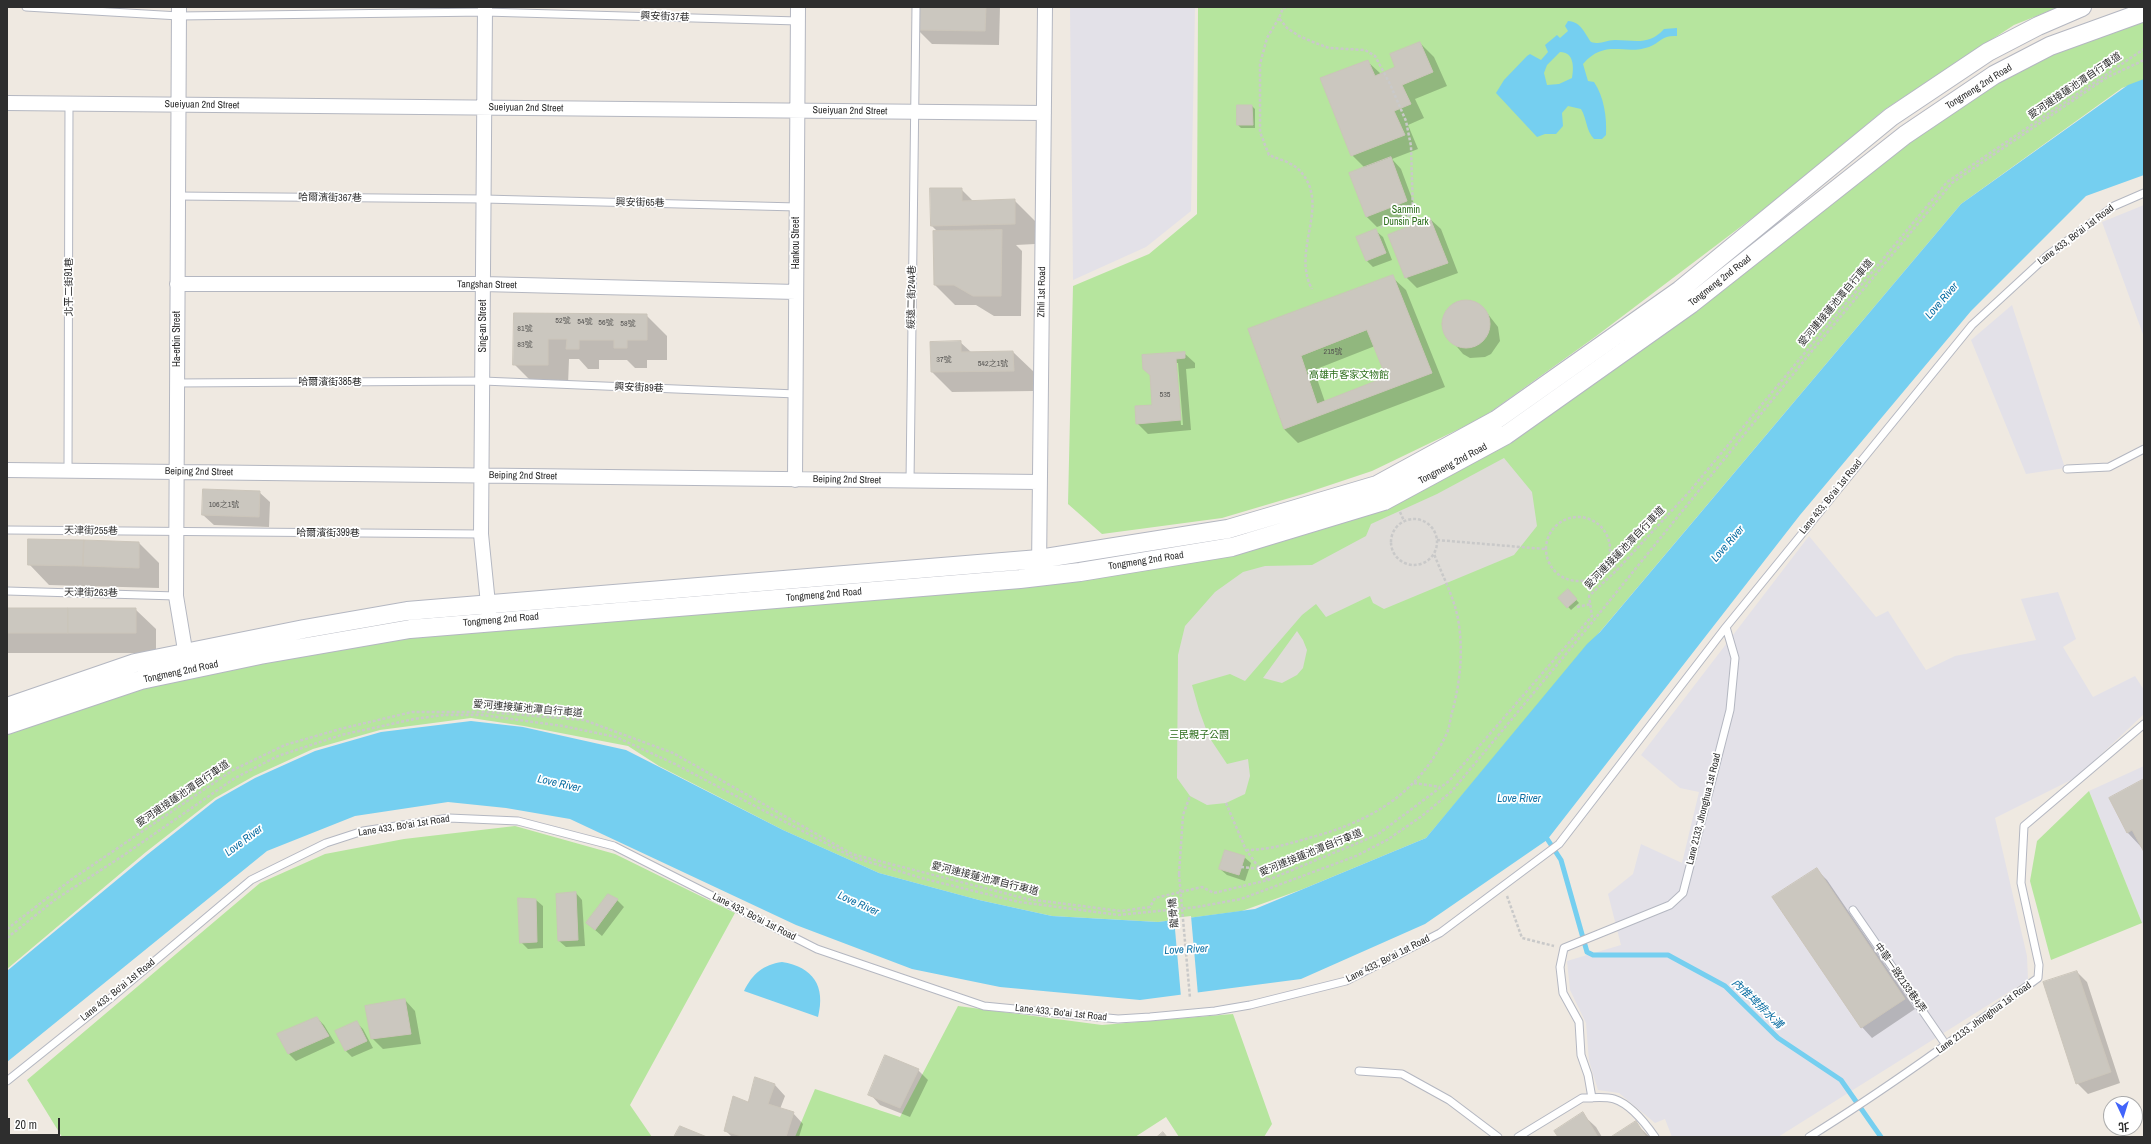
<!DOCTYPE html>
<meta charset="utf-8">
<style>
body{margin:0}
#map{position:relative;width:2151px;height:1144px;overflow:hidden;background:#efe9e1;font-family:"Archivo Narrow","Noto Sans TC",sans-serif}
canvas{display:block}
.frame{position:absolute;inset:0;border:8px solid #2e2e2e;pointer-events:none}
.north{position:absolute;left:2103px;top:1096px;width:40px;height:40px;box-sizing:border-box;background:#fff;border:1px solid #ababab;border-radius:50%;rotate:176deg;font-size:11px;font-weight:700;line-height:16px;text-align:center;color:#2e2e2e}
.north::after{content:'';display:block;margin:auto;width:14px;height:18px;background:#4264fb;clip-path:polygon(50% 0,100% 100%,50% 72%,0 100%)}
.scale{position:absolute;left:8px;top:1118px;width:52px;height:18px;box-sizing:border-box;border:2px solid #2e2e2e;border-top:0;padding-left:5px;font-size:12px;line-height:14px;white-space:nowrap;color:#2e2e2e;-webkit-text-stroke:3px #fff;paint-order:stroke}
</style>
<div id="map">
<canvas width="2151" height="1144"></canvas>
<div class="frame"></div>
<div class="north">北</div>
<div class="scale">20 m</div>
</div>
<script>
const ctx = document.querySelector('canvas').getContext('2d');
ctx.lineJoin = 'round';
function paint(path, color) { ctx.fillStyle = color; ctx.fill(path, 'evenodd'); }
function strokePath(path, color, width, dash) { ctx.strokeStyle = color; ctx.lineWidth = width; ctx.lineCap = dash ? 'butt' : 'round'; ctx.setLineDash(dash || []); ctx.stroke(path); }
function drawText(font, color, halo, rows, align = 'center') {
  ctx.font = font + ' "Archivo Narrow","Noto Sans TC",sans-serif'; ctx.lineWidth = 3.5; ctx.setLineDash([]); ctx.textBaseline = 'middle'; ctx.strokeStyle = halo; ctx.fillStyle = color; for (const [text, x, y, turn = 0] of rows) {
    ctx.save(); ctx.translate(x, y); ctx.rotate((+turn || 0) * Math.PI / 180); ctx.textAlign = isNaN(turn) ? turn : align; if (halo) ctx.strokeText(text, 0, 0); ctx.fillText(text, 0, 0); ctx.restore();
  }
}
paint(new Path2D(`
 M1070,7H1195L1191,211L1146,247L1073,280Z
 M2144,205V337L2102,222Z
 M2012,305L2065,468L2026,474L1971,340Z
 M1809,536L1876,617L1888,611L1926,670L1955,656L2036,640L2021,599L2058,592L2076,639L2063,647L2093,697L2135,676L2144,690V714L2077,777L1995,818L2027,956L2028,980L1778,1137H1672L1665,1119L1655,1123L1619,1093L1598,1090L1589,1061L1586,1023L1570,990L1567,961L1621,945L1608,894L1633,874L1641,844L1682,863L1699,792L1680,788L1641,755Z
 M2144,766V922L2142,923L2089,791Z`), '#e3e1e8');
paint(new Path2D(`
 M1198,7H2059L2014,25L1884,110L1780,197L1595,337L1482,418L1372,471L1303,494L1222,518L1102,534L1068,504L1073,286L1149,254L1197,214Z
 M2144,12V80L2122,88L1961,204L1426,838L1303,889L1242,911L1158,922L1052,916L979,900L879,873L783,830L659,766L628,746L524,726L471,718L380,730L313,749L254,776L215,798L146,852L7,969V725L105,692L490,621L900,589L1256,540L1471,454L1976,87Z
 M2089,791L2142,923L2051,960L2030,881L2037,841Z
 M515,826L615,854L735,913L630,1105L652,1137H62L27,1080L260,883L325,854L404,839Z
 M958,1006L1102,1025L1233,1014L1272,1124L1264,1137H1179L1166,1117L1135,1137H795L815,1089L900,1117Z`), '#b6e59e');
paint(new Path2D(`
 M1504,458L1532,492L1537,526L1514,555L1384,609L1373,603L1370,596L1326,617L1316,604L1302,615L1245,681L1230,674L1192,685L1199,710L1209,737L1227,764L1248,759L1250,776L1245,794L1226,803L1207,805L1190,796L1177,778L1178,655L1185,626L1215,592L1243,572L1265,566L1312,565L1366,536L1371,524L1437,494Z
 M1297,631L1303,640L1307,650L1303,668L1297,675L1282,683L1263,678Z`), '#dfdcd8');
paint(new Path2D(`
 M1568,21C1581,22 1584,32 1591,42C1602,45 1605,40 1615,40C1634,40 1649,46 1664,29L1677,28V36C1662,35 1661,42 1649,47C1624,56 1606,38 1583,64L1588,81L1594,82C1604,97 1607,117 1606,135L1602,139H1594C1586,131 1587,119 1581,109L1568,106L1562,113L1563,126L1556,134H1545L1537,137L1496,93L1504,80L1527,56L1530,54L1541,60L1548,52L1545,45L1557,35L1560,38L1568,31L1565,26ZM1560,52C1574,52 1574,67 1572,78L1559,84L1547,85L1544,73L1547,65Z
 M2144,79V175L2086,196L1971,311L1800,515L1547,840L1425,924L1301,979L1140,1000L1000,987L912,969L796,925L570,819L506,808L448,802L355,816L267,851L7,1062V971L148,854L216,800L255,778L315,751L381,732L471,721L523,727L626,750L783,830L879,873L979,900L1052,916L1158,922L1255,909L1426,838L1587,644L1600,632L1961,204L2128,85Z
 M782,962C813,967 826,986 818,1017L744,991C753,973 763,965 782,962Z`), '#75cff0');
paint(new Path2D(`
 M1191,916L1198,995L1181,997L1174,918Z`), '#efe9e1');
paint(new Path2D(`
 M918,7H1000L999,45L932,44L918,30Z
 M1420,43L1434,57L1447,86L1415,99L1424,118L1408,125L1418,149L1392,159L1401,169L1417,212L1377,227L1366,216L1365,168L1352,155L1368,62L1381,74L1396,68Z
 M1252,106L1255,109V128H1241L1238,125Z
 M961,189L973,201L1014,200L1035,221V244L1016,245L1022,251L1021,316H994L976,305H955L935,285L938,232L932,226Z
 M1430,219L1441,229L1458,273L1417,288L1406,277Z
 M1376,231L1383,237L1392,260L1373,267L1367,261Z
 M1392,277L1406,290L1445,387L1298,443L1284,429L1249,330ZM1375,346L1388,378L1325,402L1314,370Z
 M1470,301L1484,309L1498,327L1500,341L1491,354L1485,357L1470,358L1463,354L1443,330L1444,315L1454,303Z
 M515,314L646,315L667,336V360H647V368H635L627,360H599V369H588L579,359H569L568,385H535L514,364Z
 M960,342L971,352H1013L1034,372V391L952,392L932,372Z
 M1184,353L1195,363V368L1186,369L1191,430L1148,434L1137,423L1153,405L1151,376ZM1176,363H1178L1183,425H1181Z
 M259,492L270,502L269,527L214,525L203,515Z
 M139,543L159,563V588L49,585L29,564Z
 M1568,591L1579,603L1571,610L1560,598Z
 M7,609H135L156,629V653H7Z
 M2144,780V850L2127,832Z
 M1244,857L1251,863L1245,881L1227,875L1220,869Z
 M1816,869L1827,880L1915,1009L1872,1038L1862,1027Z
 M576,893L582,900L585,946L566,947L559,941Z
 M536,900L543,906V948L528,949L521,942Z
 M617,900L624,907L602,936L587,923Z
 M2077,972L2087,982L2120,1083L2088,1094L2077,1083Z
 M405,1000L415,1011L421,1044L383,1049L372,1038Z
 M317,1018L324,1025L335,1043L296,1061L289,1054L279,1034Z
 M356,1022L363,1029L373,1048L352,1057L345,1050Z
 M918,1070L928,1080L910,1117L880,1105L870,1094Z
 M756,1078L775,1085L785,1096L780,1109L793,1113L803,1124L799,1137H732L725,1130L749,1103Z
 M1582,1114L1596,1127L1602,1137H1559Z
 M1635,1123L1650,1137H1613Z`), '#0003');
strokePath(new Path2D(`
 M1544,834L1561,860L1587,952L1593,955H1668L1725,986L1778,1038L1841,1080L1881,1137`), '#75cff0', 5);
const building = new Path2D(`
 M917,7H986L985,31L917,30Z
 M1420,42L1433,72L1402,85L1411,104L1394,111L1405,135L1351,156L1320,78L1368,60L1375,76L1395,67L1390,54Z
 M1237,105H1252L1253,125H1237Z
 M1391,157L1407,201L1366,217L1349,173Z
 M930,188H962V201L1015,199V224L931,226Z
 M1430,218L1448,263L1405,278L1388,235Z
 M1376,229L1386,253L1366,261L1356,237Z
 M1002,230L1001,296H973L954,285H934L933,231Z
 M1393,275L1432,373L1284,429L1248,329ZM1367,330L1386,377L1317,404L1301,356Z
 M1442 324a24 24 0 1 1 48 0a24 24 0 1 1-48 0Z
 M514,313L647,314V340H627V348H614V340H579V349H566L567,339H548V365H513Z
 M961,341V352L1013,351L1014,371L931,372L930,342Z
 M1185,352V358L1176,359L1181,420L1136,424L1135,406L1152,405L1150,375L1143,369L1142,355Z
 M203,489L260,491L259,517L202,515Z
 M28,539L84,540L83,566L28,565Z
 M84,540L139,542V568L83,566Z
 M1568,589L1577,599L1567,608L1558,598Z
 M7,608H68V633H7Z
 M68,608H136V633H68Z
 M2144,779V852L2132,830L2127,833L2109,798Z
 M1225,850L1245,856L1239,875L1219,869Z
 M1817,868L1905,999L1861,1028L1772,897Z
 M576,892L578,940L558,941L556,894Z
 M608,894L618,899L595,930L586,923Z
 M518,898L536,899L537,942L520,943Z
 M2077,971L2111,1072L2076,1084L2043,982Z
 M405,999L411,1034L371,1039L365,1006Z
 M317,1017L329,1036L288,1054L277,1034Z
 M357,1021L367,1041L345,1051L335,1031Z
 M885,1055L919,1069L900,1108L868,1095Z
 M755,1077L775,1084L768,1104L794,1112L786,1137H745L724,1131L733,1096L748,1102Z
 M1583,1112L1598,1137H1558L1554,1131Z
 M1636,1121L1646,1137H1611Z
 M680,1126L707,1137H674Z
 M1163,1132L1167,1137H1157Z`);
paint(building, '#cbc7bf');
strokePath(building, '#cbc5ba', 1);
const service = new Path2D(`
 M26,7L179,16L485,12L798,21
 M177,196L484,199L797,207
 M177,383L483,381L796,394
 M2067,469L2109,467L2144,449
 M68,471L69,103
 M910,481L916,7
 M7,530L481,534
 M7,591L176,596
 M1853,910L1946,1045
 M1359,1071L1402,1074L1449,1100L1498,1137
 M7,1081L112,997L251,880L326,843L363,831L449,818L518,821L614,846L817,949L984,1006L1118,1019L1150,1017L1215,1011L1250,1005L1346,981L1440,933L1559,844L1726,627L1972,325L2048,255L2114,206L2144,193
 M1592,1098L1588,1075L1581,1055L1579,1022L1563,993L1560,967L1564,948L1670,905L1683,893L1730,710L1735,658L1726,627
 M1518,1137L1582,1098C1592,1098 1605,1096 1614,1099C1630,1104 1646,1124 1655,1137
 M1809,1137C1888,1088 1963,1033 2038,978L2039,965L2021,883L2024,826L2144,724`);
const minor = new Path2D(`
 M179,7L176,596L187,662
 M485,7L481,534L489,614
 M7,103L1044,113
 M177,284H483L796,292
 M7,470L1039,482
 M795,480L798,7
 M1039,569L1045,7`);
const tertiary = new Path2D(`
 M7,707L135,663L304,629L407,611L1039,559L1228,529L1377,485L1496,420L1680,290L1891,117L1988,52L2038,26L2082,7
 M7,725L141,680L260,655L410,629L1020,579L1080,572L1232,547L1384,501L1506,435L1691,304L1905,135L1994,75L2050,46L2144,12`);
strokePath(service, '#b4b7c1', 9);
strokePath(minor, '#b4b7c1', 16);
strokePath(tertiary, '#b4b7c1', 20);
strokePath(new Path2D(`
 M1286,7L1283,8L1279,18L1287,28L1299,36L1313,42L1329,48L1365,50L1375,56L1390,84L1406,121L1411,146L1413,214L1381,227
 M1279,18L1267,38L1260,64V132L1269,155C1278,159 1290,162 1297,168C1334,202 1290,249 1312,289
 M1400,512L1404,521
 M1546 549a32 32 0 1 1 64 0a32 32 0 1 1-64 0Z
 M1391 542a23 23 0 1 1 46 0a23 23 0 1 1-46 0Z
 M1437,540L1545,549
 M1609,556L1617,570
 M1577,607L1591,604
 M1414,783L1440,787
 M1226,803L1246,850L1268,880
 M1246,850C1273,850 1297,841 1323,834C1378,817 1421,789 1446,735C1450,728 1450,717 1453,709C1460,682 1463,653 1459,625C1456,601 1443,577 1434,554
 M1241,867L1260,869
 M1179,874L1183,815L1190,796
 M1507,896L1522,938L1554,946
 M7,929L72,879L233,770L285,745L340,729L412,712H487L584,720L673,753L852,854L1027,899L1121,911L1150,907L1155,898L1202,887L1214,893L1268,880L1377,835L1449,781L1592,616L1589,596L1617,570L1689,492L1947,182L2144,49
 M7,938L56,899L121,857L235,778L278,756L341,735L414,719L444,715H482L563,726L616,737L675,764L852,857L925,879L1019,902L1119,915L1197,907L1241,899L1356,856L1387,840L1422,816L1452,791L1581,636L1812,351L1952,183L2106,78L2144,60`), '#c9c9c9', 2.5, [3, 2]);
strokePath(service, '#fff', 7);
strokePath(minor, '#fff', 14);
strokePath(tertiary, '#fff', 18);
strokePath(new Path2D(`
 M1179,874L1190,998`), '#c9c9c9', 2.5, [3, 2]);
drawText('8px', '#555452', null, [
 ["52號",563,321],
 ["54號",585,322],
 ["56號",606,323],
 ["58號",628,324],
 ["81號",525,329],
 ["83號",525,345],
 ["215號",1333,352],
 ["37號",944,360],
 ["542之1號",993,364],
 ["535",1165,395],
 ["106之1號",224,505]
]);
drawText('10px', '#2e2e2e', '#fff', [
 ["興安街37巷",665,17,2],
 ["愛河連接蓮池潭自行車道",2075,86,-34],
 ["Tongmeng 2nd Road",1979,87,-32],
 ["Sueiyuan 2nd Street",202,105,1],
 ["Sueiyuan 2nd Street",526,108,1],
 ["Sueiyuan 2nd Street",850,111,1],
 ["哈爾濱街367巷",330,198,1],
 ["興安街65巷",640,203,1],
 ["Lane 433, Bo'ai 1st Road",2076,235,-37],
 ["Hankou Street",796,243,-90],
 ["Tongmeng 2nd Road",1720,281,-38],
 ["Tangshan Street",487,285,1],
 ["北平二街91巷",69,287,-90],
 ["Zihli 1st Road",1042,292,-89],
 ["綏遠二街244巷",912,297,-89],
 ["愛河連接蓮池潭自行車道",1836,303,-50],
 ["Sing-an Street",483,326,-90],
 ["Ha-erbin Street",177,339,-90],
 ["哈爾濱街385巷",330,382],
 ["興安街89巷",639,388,2],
 ["Tongmeng 2nd Road",1453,464,-28],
 ["Beiping 2nd Street",199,472,1],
 ["Beiping 2nd Street",523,476,1],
 ["Beiping 2nd Street",847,480,1],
 ["Lane 433, Bo'ai 1st Road",1831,497,-51],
 ["天津街255巷",91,531,1],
 ["哈爾濱街399巷",328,533],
 ["愛河連接蓮池潭自行車道",1625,548,-46],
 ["Tongmeng 2nd Road",1146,561,-9],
 ["天津街263巷",91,593,1],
 ["Tongmeng 2nd Road",824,595,-5],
 ["Tongmeng 2nd Road",501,620,-5],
 ["Tongmeng 2nd Road",181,672,-12],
 ["愛河連接蓮池潭自行車道",528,709,5],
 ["愛河連接蓮池潭自行車道",183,794,-34],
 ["Lane 2133, Jhonghua 1st Road",1704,809,-76],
 ["Lane 433, Bo'ai 1st Road",404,826,-9],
 ["愛河連接蓮池潭自行車道",1311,853,-22],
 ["愛河連接蓮池潭自行車道",985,879,14],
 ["龍骨橋",1174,913,-95],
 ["Lane 433, Bo'ai 1st Road",754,917,27],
 ["Lane 433, Bo'ai 1st Road",1388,959,-27],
 ["中華一路2133巷4弄",1900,978,55],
 ["Lane 433, Bo'ai 1st Road",118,990,-39],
 ["Lane 433, Bo'ai 1st Road",1061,1013,6],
 ["Lane 2133, Jhonghua 1st Road",1984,1018,-36]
]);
drawText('10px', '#2c6e1b', '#fff', [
 ["Sanmin",1406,210],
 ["Dunsin Park",1406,222],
 ["高雄市客家文物館",1349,375],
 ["三民親子公園",1199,735]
]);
drawText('italic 11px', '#0d6fa3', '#fff', [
 ["Love River",1942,301,-49],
 ["Love River",1728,544,-49],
 ["Love River",559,784,13],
 ["Love River",1519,799],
 ["Love River",244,841,-37],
 ["Love River",858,904,24],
 ["Love River",1186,950,-3],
 ["內惟埤排水溝",1757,1004,44]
]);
</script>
